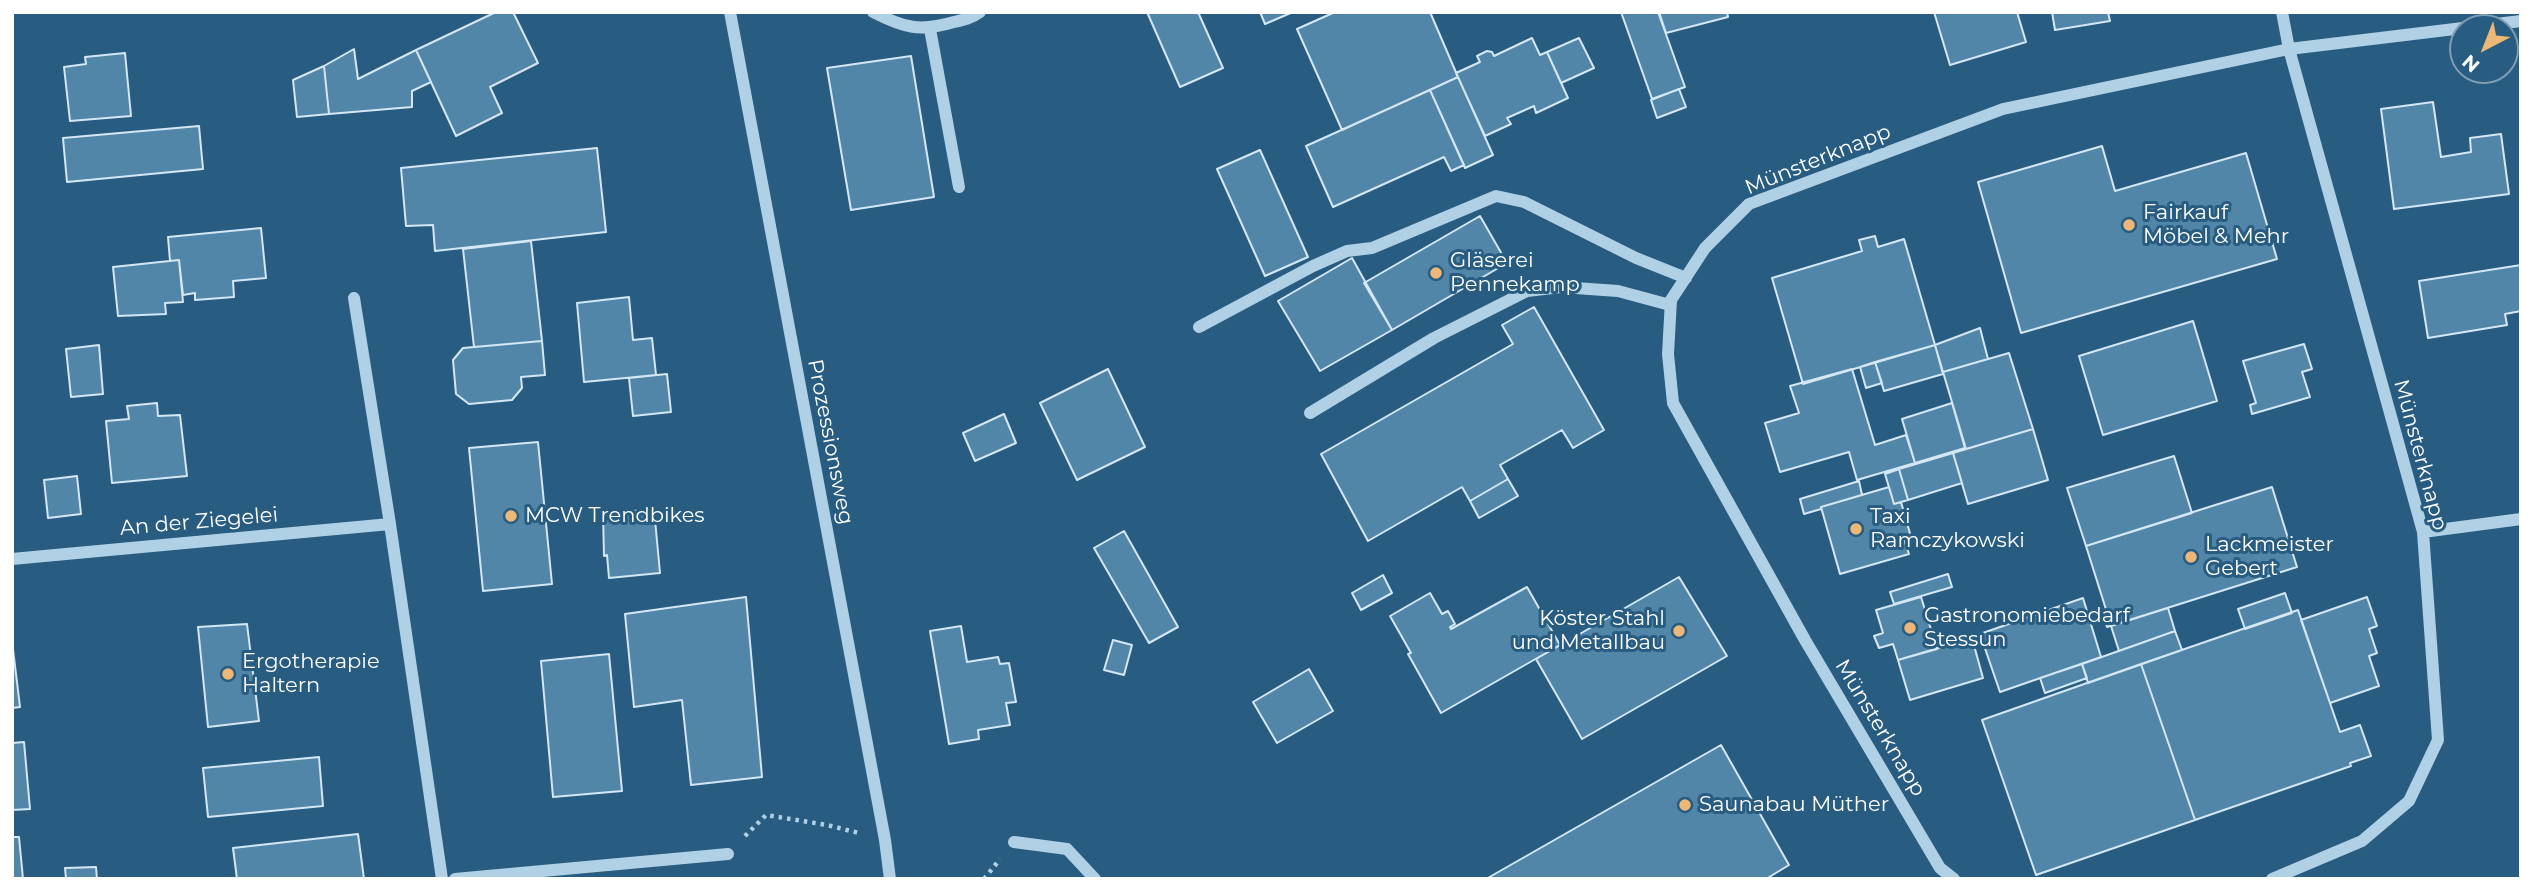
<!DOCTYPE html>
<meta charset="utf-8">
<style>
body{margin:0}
#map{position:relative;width:2533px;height:891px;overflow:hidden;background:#285c80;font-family:Montserrat,sans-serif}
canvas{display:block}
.frame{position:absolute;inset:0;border:14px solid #fff;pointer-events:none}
.north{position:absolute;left:2449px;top:14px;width:70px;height:70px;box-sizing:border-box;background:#285c80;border:2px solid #7e9db3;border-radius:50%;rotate:222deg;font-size:19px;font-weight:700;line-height:28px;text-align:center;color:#fff}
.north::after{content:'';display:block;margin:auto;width:24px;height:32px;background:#edb877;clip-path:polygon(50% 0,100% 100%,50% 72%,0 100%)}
</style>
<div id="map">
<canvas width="2533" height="891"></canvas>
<div class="frame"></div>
<div class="north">N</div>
</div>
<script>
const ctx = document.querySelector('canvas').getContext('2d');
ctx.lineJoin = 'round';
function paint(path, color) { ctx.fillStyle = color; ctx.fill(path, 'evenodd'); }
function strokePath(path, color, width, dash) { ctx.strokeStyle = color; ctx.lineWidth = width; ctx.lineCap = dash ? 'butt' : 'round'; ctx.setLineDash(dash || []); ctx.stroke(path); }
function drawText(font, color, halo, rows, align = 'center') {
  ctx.font = font + ' Montserrat,sans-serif'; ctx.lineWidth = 6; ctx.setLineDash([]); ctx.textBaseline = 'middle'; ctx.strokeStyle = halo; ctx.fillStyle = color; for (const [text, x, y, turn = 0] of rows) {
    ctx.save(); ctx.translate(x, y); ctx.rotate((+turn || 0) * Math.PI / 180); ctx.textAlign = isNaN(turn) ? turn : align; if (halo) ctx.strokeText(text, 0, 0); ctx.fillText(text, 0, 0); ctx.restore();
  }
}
const building = new Path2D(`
 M496,12H513L538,63L490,87L502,113L456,136L416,50Z
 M1147,12H1198L1223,68L1180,87Z
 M1260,12H1293L1265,24Z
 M1335,12H1430L1458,77L1342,130L1297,29Z
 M1621,12H1658L1685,87L1652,99Z
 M1659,12H1727L1728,17L1666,33Z
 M1934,12H2017L2026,42L1950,65Z
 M2052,12H2108L2110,21L2055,30Z
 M1532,38L1540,55L1547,52L1568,98L1536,113L1534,106L1507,118L1511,124L1485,136L1456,73L1480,62L1477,56L1487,51L1492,52L1494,56Z
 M1579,38L1594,68L1561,83L1547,52Z
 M354,49L358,79L416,50L431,82L412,91V107L329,114L324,66Z
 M125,53L131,116L70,121L64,67L86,64L85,57Z
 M911,56L934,197L851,210L827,68Z
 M324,66L329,114L297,117L293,80Z
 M1458,77L1493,155L1465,168L1430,90Z
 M1679,89L1686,107L1657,118L1651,100Z
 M1430,90L1464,165L1451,171L1444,157L1333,207L1306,146Z
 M2433,102L2441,157L2471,152L2470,138L2501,134L2509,194L2394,209L2381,109Z
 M199,126L203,169L67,182L63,138Z
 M2102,146L2115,191L2246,153L2277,259L2021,333L1978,182Z
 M597,148L606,232L435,251L433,225L406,226L401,168Z
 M1260,150L1308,257L1265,276L1217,169Z
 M1480,216L1507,263L1392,330L1364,283Z
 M261,228L266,278L233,281L234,297L195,300V293L183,295L179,260L170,261L168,237Z
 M1875,236L1878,247L1904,239L1935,345L1803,384L1772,278L1862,251L1859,240Z
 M531,241L542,341L474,347L463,249Z
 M1352,258L1392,330L1320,371L1278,301Z
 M179,260L183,302L165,303L166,314L118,316L113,267Z
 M2521,265V311L2505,314L2507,325L2428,338L2419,281Z
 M629,297L633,340L652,338L656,375L584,382L577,303Z
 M1534,307L1604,430L1573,448L1562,430L1500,465L1508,479L1470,501L1462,487L1368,541L1321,454L1513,344L1502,325Z
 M2193,321L2217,401L2103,435L2079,356Z
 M1980,328L1988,359L1943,372L1935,345Z
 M542,341L545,375L521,377L522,388L512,400L469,404L456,394L453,360L463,348Z
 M2304,344L2312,369L2302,372L2310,397L2252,414L2250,405L2256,403L2243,361Z
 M99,345L103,394L71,397L66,349Z
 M1935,345L1943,374L1884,391L1875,362Z
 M2009,353L2033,429L1966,449L1943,372Z
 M1875,362L1882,383L1866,388L1860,367Z
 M1108,369L1145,447L1077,480L1040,403Z
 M1852,369L1875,445L1906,435L1915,463L1857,480L1849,452L1780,472L1765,423L1799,413L1790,386Z
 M667,374L671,412L633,416L629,378Z
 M157,403L158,416L180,415L187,476L112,483L106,421L129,419L127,406Z
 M1952,403L1965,448L1915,463L1902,419Z
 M1004,414L1016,443L975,461L963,433Z
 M2033,429L2048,480L1968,504L1953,453Z
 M538,442L552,584L483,591L469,448Z
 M1953,453L1962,483L1908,500L1899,469Z
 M2174,456L2192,513L2086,546L2067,488Z
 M1899,469L1908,500L1894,504L1885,474Z
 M77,476L81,514L48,518L44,480Z
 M1508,479L1518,496L1479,518L1470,501Z
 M1859,481L1862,495L1821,507V509L1804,514L1800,499Z
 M1889,487L1894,504L1901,502L1911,537L1904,539L1909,554L1840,574L1821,507Z
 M2272,487L2297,567L2107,627L2105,620L2109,619L2086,546Z
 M654,509L660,573L609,578L607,555L604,556L603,514Z
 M1124,531L1178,627L1149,643L1094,548Z
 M1948,574L1952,587L1894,604L1890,592Z
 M1383,575L1392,593L1361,610L1352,593Z
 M1679,577L1727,656L1582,739L1536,659Z
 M1527,587L1560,645L1441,713L1408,654L1411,653L1390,616L1430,593L1442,614L1448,611L1455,624L1450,627L1451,629Z
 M2285,593L2292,613L2245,629L2238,609Z
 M746,597L762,777L691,785L682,700L634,707L625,614Z
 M1921,597L1937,649L1898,660L1893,644L1879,648L1874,636L1883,633L1876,610Z
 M2367,597L2377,626L2369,629L2377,653L2369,656L2379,686L2330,703L2301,620Z
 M2083,598L2101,657L2000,692L1980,634Z
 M2168,608L2175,631L2119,651L2111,626Z
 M2298,610L2340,732L2360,725L2371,756L2350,763L2351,766L2195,820L2141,664Z
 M247,624L259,721L208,727L198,627Z
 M961,626L967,662L998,657L1000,664L1009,663L1016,702L1006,703L1010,725L978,730L979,739L949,744L930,631Z
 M2175,631L2182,650L2088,683L2082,664Z
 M1972,638L1983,678L1910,700L1898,660Z
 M1113,640L1132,645L1124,675L1104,670Z
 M12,641L20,707L12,708Z
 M609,654L622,791L553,797L541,661Z
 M2082,664L2087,678L2045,693L2040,678Z
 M2141,664L2195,820L2036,875L1982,720Z
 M1309,669L1333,711L1277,743L1253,702Z
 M24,742L30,809L12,810V743Z
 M1721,745L1789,865L1766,879H1486Z
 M319,757L323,806L208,817L203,768Z
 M358,834L364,879H237L233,848Z
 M12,837H19L23,879H12Z
 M96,867L97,879H66L65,868Z`);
paint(building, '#5186a8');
strokePath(building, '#d3e7f5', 2);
strokePath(new Path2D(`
 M745,836L766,815L827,825L859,833
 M984,879L1000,859`), '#b0d1e5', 4.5, [3.5, 5]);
strokePath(new Path2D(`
 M730,12L885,840L890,879
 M873,12C904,28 920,32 954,22C963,20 972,18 980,12
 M930,29L959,187
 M354,298L390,524
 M1199,327L1313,266L1347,251L1372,248L1496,196L1524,202L1636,258L1686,278
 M1310,413L1434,338L1527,291L1561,287L1618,291L1670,305
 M2423,532L2521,519
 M12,559L390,524L442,879
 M1014,842L1067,849L1095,879
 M455,879L728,854
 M1954,879L1940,868L1805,640L1673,403L1668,354L1671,300L1705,248L1749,204L2003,109L2289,49L2521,21
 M2272,879L2362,841L2409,801L2438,740L2423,532L2289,49L2282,12`), '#b0d1e5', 12);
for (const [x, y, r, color] of [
 [2129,225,7,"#edb877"],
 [1436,273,7,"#edb877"],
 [511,516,7,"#edb877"],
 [1856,529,7,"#edb877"],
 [2191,557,7,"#edb877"],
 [1910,628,7,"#edb877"],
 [1679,631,7,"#edb877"],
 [228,674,7,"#edb877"],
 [1685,805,7,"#edb877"]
]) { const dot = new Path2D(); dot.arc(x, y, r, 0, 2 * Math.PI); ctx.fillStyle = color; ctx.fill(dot); strokePath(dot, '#285c80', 2.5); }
drawText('21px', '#fff', '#285c80', [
 ["Münsterknapp",1818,160,-22],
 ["Prozessionsweg",830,442,79],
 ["Münsterknapp",2420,455,75],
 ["An der Ziegelei",199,522,-5],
 ["Münsterknapp",1880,728,59]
]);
drawText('21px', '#fff', '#285c80', [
 ["Fairkauf",2143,213],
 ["Möbel & Mehr",2143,237],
 ["Gläserei",1450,261],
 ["Pennekamp",1450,285],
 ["MCW Trendbikes",525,516],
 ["Taxi",1870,517],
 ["Ramczykowski",1870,541],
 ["Lackmeister",2205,545],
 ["Gebert",2205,569],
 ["Gastronomiebedarf",1924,616],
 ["Stessun",1924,640],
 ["Köster Stahl",1665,619,"right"],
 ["und Metallbau",1665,643,"right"],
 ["Ergotherapie",242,662],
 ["Haltern",242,686],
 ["Saunabau Müther",1699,805]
], 'left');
</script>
